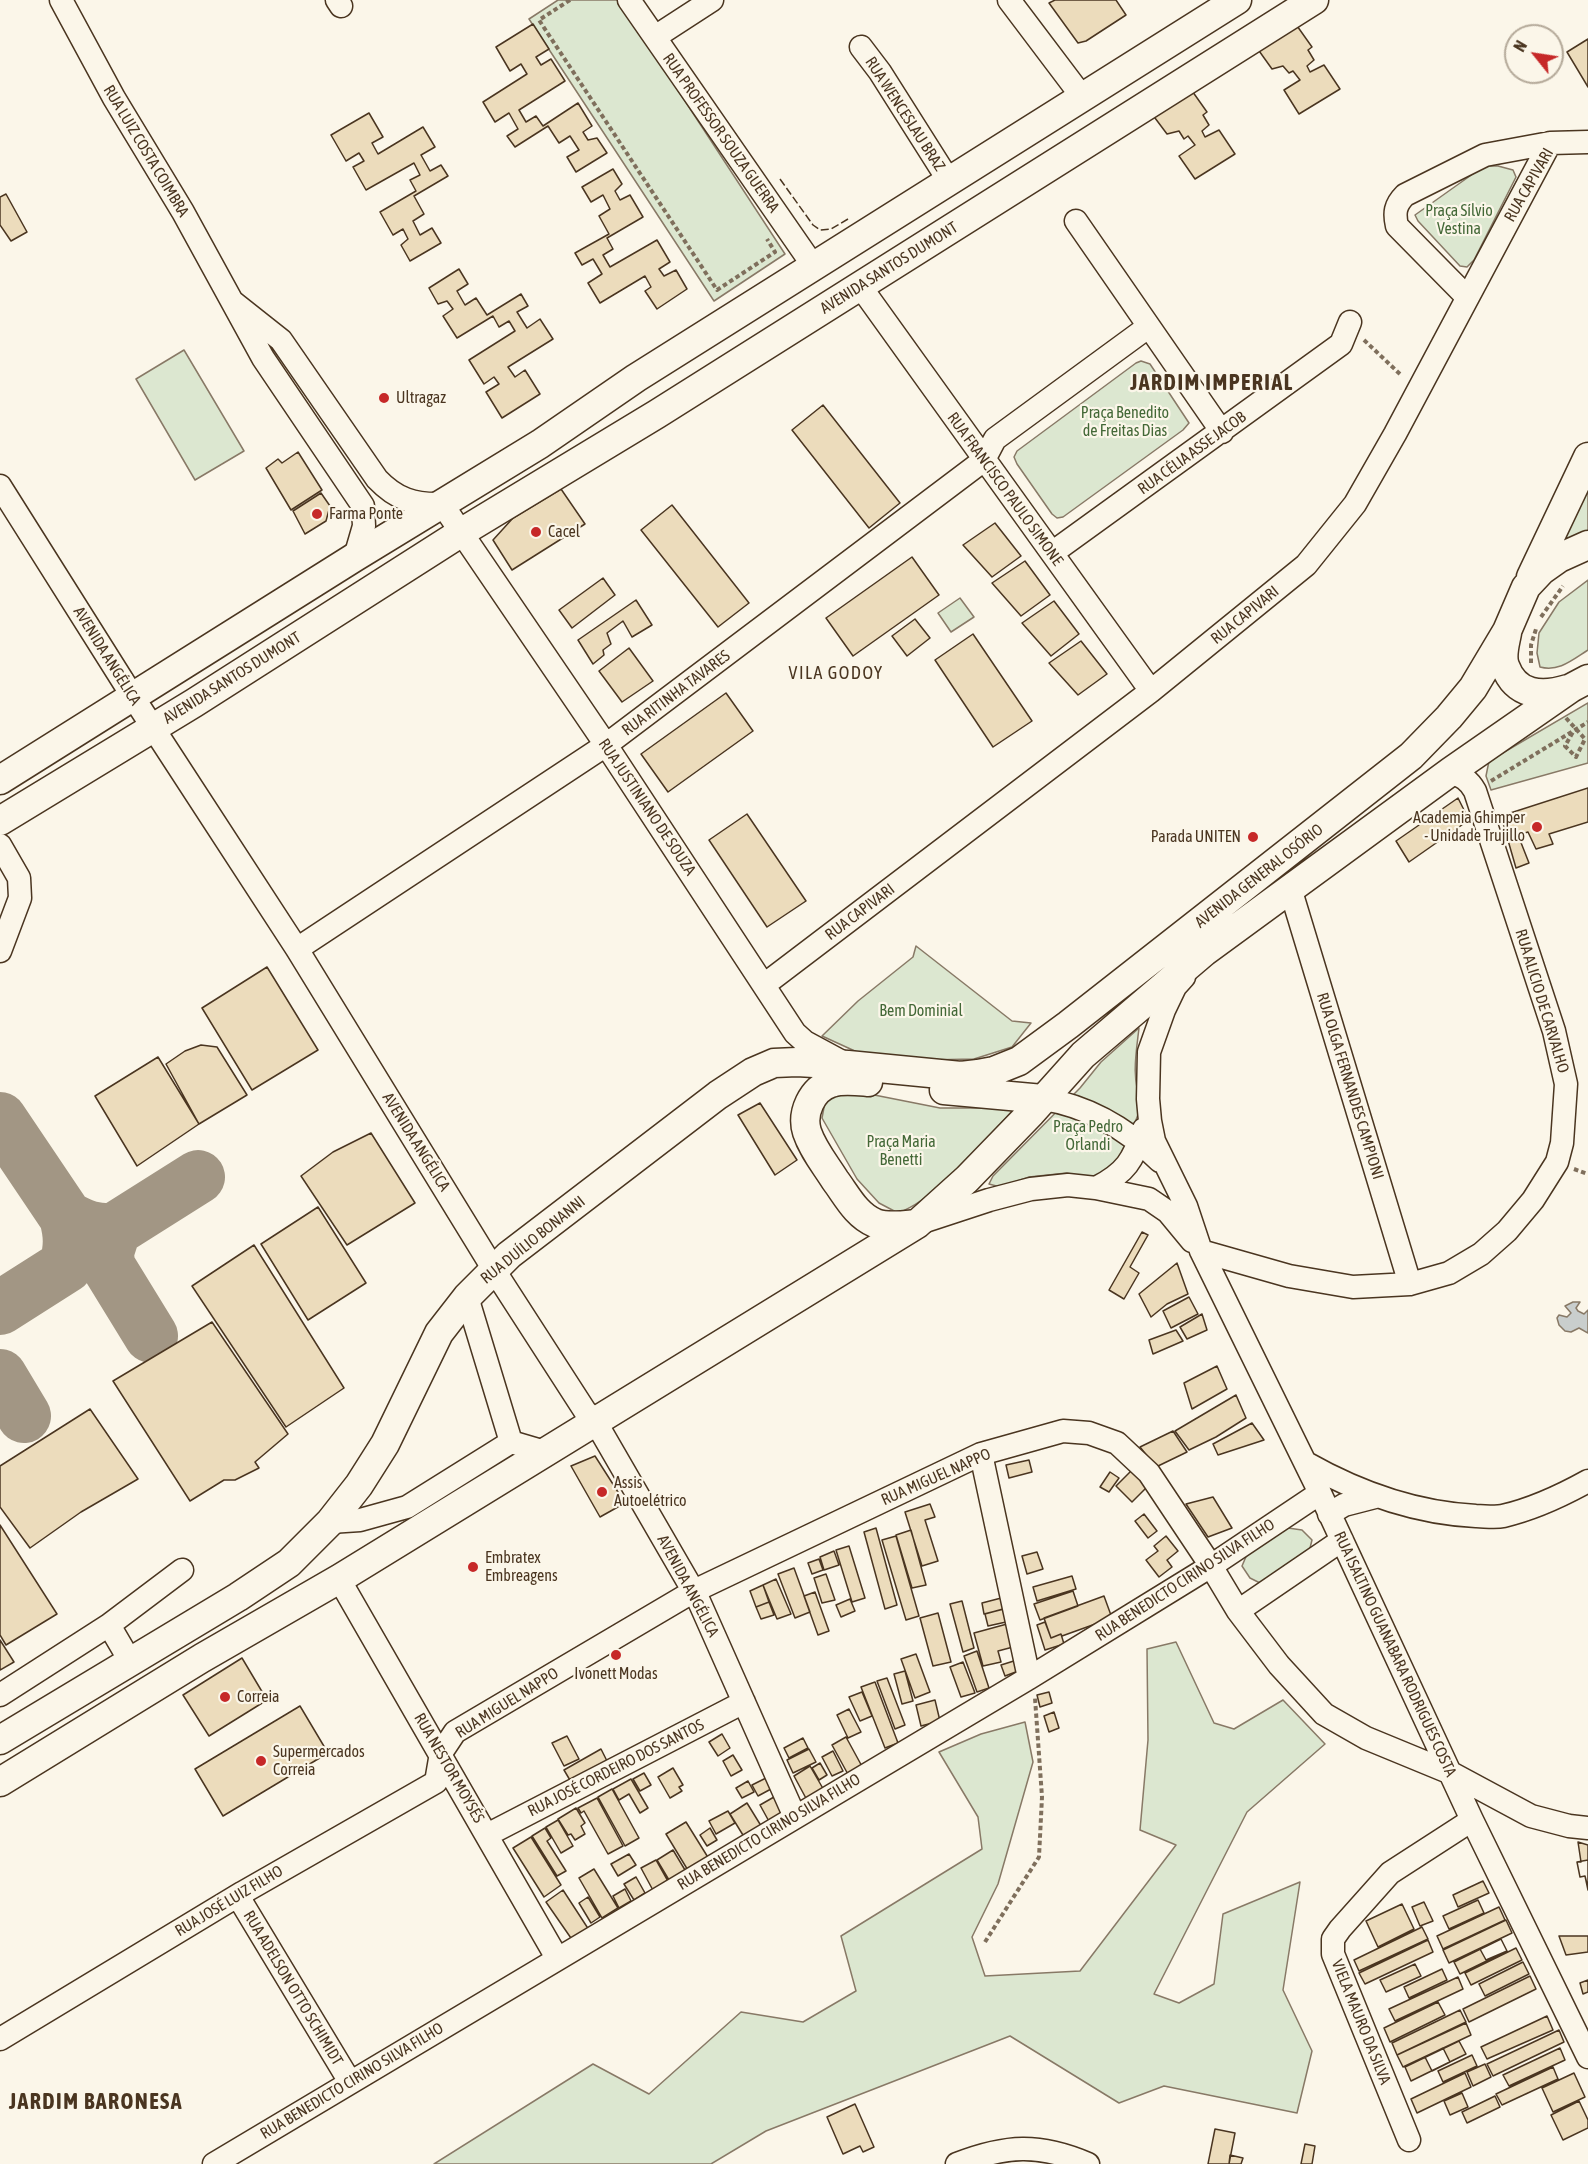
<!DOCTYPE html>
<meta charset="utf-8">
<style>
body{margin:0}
#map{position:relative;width:1588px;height:2164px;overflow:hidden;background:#fbf6e9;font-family:"Asap Condensed",sans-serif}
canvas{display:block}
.north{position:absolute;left:1504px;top:24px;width:60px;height:60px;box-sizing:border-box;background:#fbf6e9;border:2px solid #b4a999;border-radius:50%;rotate:300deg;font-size:16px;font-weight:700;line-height:24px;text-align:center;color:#4a3520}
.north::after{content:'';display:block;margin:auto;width:21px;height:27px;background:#c62828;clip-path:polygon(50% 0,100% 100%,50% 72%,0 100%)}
</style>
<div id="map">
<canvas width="1588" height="2164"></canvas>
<div class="north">N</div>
</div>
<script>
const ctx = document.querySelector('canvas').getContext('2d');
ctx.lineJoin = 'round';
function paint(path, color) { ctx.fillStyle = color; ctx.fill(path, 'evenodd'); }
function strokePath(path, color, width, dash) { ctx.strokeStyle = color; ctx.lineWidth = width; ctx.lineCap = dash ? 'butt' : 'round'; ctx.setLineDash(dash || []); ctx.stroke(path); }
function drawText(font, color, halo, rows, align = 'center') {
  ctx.font = font + ' "Asap Condensed",sans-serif'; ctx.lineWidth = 4.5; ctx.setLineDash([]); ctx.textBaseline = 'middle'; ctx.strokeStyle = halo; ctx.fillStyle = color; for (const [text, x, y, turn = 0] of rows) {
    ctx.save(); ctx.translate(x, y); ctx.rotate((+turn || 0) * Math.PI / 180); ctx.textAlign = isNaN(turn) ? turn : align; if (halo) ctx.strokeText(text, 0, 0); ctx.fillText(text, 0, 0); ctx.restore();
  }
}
const green = new Path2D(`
 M558,0H619L785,254L714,301L529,19Z
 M1484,166H1498L1513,170L1516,177L1474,260L1467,267L1460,266L1418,221L1415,215Z
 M184,350L244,451L195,480L136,379Z
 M1141,361L1150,364L1189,423L1183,430L1063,517L1057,518L1052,514L1017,464L1014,457L1017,451L1136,363Z
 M1581,494H1588V533L1554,550Z
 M1588,580V650C1572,660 1559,672 1540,667L1537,653L1539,633L1559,602Z
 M960,598L974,617L951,632L938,613Z
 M1588,703V763L1491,790L1486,776L1489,761Z
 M916,946L1012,1021L1031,1023L1012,1047L974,1059L927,1060L857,1052L822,1036L858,1001L913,957Z
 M1139,1028C1136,1054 1131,1079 1142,1104L1128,1141L1112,1175L1087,1179L1067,1173L1029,1177L1000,1187L989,1184L993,1176L1080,1088L1101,1062Z
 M844,1089L940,1108H1015C985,1140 939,1198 898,1213L879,1203L857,1179L822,1118L825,1102Z
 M1288,1528L1302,1530L1312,1540L1309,1552L1262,1584L1250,1578L1242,1566L1248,1552Z
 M1176,1642L1214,1723L1234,1729L1283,1700L1325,1744L1247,1812L1154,1994L1179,2003L1214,1984L1223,1914L1300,1882L1283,1990L1312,2051L1297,2113L1164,2086L1119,2103L1010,2036L766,2131L711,2164H434L593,2064L649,2094L741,2012L803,2022L856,1991L841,1936L982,1849L978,1817L939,1752L981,1734L1025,1722L1033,1762L998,1884L972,1937L985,1976L1080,1971L1176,1845L1140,1830L1148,1740L1147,1649Z`);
paint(green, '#dce7d0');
strokePath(green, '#887966', 1.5);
const water = new Path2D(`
 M1573,1302H1580L1576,1308L1578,1311L1584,1314L1588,1310V1333L1579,1328L1571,1332L1565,1331L1559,1325L1557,1318L1559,1315L1567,1317L1571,1313L1565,1306Z`);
paint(water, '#c9cecd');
strokePath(water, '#887966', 1.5);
strokePath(new Path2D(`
 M0,1119L66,1217
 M114,1230L198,1177
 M0,1308L66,1266C71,1248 71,1235 66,1217C83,1227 95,1231 114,1230L107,1252L108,1266L151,1336
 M0,1376L24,1416`), '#a29684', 54);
const building = new Path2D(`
 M1055,0H1116L1126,15L1086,41L1078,43L1049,3Z
 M1295,23L1312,47L1308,50L1314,60L1307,66L1310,72L1324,65L1340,89L1299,114L1284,90L1300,80L1293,71L1289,73L1283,66L1272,69L1257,48Z
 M533,24L549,49L536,57L541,65L551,59L565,81L519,110L526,122L536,116L543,126L578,103L592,126L583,132L588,140L597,138L607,153L576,172L567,157L579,150L570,136L559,143L548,126L515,147L507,136L518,129L509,113L495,122L483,102L527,74L521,64L510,71L496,47Z
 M1588,39V87L1567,52Z
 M1190,88L1207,112L1203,115L1209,125L1202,131L1205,137L1219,130L1235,154L1195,179L1179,156L1195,145L1188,136L1184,139L1179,131L1167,134L1152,114Z
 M369,113L383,137L372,143L378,154L423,127L435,147L421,155L430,171L441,165L448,176L414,196L424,214L413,221L420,235L432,228L441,243L410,261L401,245L408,239L403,229L393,235L380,212L416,191L410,180L420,175L414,163L366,190L353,167L364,161L359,153L346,161L331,135Z
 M613,169L622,184L615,191L620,200L630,195L643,217L607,238L613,249L603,255L610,267L657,240L670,262L659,269L664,276L676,270L687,289L657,309L645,291L651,287L645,276L600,303L588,283L602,274L593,259L582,265L575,253L609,234L599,216L610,209L603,195L591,202L582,187Z
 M6,194L27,232L11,241L0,225V197Z
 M459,269L468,284L457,291L465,305L476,298L487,315L521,294L528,306L517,312L527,328L540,319L553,339L508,367L515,377L525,370L540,394L502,418L486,392L499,384L494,377L484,384L469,360L515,331L509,321L499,327L493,316L457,338L443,316L453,309L447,301L438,304L429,288Z
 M823,405L900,503L869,528L792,430Z
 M298,452L322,490L291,510L266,468L278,459L282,463Z
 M561,489L585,524L512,570L493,540L513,518Z
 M321,493L330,506L326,521L305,534L293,511Z
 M672,505L749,603L718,627L641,530Z
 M995,523L1021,556L992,577L963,545Z
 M912,557L939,595L853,656L826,618Z
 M1025,561L1050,595L1021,616L992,583Z
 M603,578L615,595L572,628L559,610Z
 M636,600L652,625L632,637L623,621L607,633L611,644L603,650L604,655L593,664L578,640Z
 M1054,601L1079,634L1051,656L1022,623Z
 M915,619L930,638L907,656L892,636Z
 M973,634L1032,721L993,747L935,660Z
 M1081,641L1107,674L1078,695L1049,663Z
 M629,648L653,681L622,702L599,671Z
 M726,693L753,731L668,792L641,754Z
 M1588,788V822L1549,834L1553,844L1536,849L1528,832L1518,835L1529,863L1516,868L1501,816Z
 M1458,798L1469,820L1409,862L1396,841Z
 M747,814L806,901L767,927L709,840Z
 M267,967L318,1050L252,1090L202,1008Z
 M201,1045L217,1047L247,1095L199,1124L166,1064L185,1051Z
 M158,1057L199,1124L137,1166L95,1096Z
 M760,1103L797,1160L775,1175L738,1115Z
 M371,1133L415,1203L347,1245L301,1176L333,1152Z
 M318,1207L366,1283L308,1320L261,1244Z
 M1142,1232L1148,1235L1130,1267L1139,1273L1124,1299L1109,1290Z
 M254,1245L344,1388L286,1427L192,1286Z
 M1177,1263L1188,1294L1167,1304L1151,1317L1139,1294Z
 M1189,1297L1198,1314L1171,1328L1163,1311Z
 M1202,1314L1207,1330L1187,1339L1180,1327Z
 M212,1322L288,1434L255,1462L259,1468L235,1480H224L190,1501L113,1381Z
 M1176,1330L1183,1341L1153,1354L1149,1340Z
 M1217,1366L1227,1389L1192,1409L1184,1383Z
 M1236,1395L1246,1418L1216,1437L1189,1450L1175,1431Z
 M90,1409L138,1479L81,1512L30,1548L0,1507V1466Z
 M1252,1423L1264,1440L1218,1455L1213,1444Z
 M1173,1431L1187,1452L1156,1467L1140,1447Z
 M595,1456L625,1503L600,1517L571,1466Z
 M1029,1460L1032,1472L1009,1478L1006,1465Z
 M1132,1470L1148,1486L1132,1502L1116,1486Z
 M1110,1472L1119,1478L1109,1492L1100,1487Z
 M1213,1497L1232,1528L1208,1537L1186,1504Z
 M930,1504L935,1517L925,1520L938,1561L922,1566L905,1512Z
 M1144,1514L1157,1531L1148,1538L1135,1521Z
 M0,1525L57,1614L6,1645L0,1635Z
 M876,1528L897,1605L885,1609L864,1532Z
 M911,1530L926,1585L912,1588L896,1535Z
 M896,1536L919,1616L906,1620L882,1540Z
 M1166,1536L1178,1551L1167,1560L1172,1567L1159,1577L1146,1560L1158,1551L1154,1546Z
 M849,1546L865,1598L852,1602L836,1550Z
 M834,1551L839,1565L824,1570L820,1557Z
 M1037,1552L1043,1569L1027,1574L1022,1556Z
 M819,1559L823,1570L812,1574L808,1563Z
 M794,1568L810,1612L795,1618L778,1574Z
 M826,1574L835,1600L822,1603L814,1578Z
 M1072,1576L1076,1589L1037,1601L1033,1587Z
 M776,1579L791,1614L777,1619L763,1585Z
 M763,1585L769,1602L756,1607L750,1591Z
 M1073,1591L1078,1606L1040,1620L1034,1604Z
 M815,1592L829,1631L818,1635L804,1596Z
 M1104,1596L1112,1618L1062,1636L1061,1634L1051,1638L1044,1618Z
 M1005,1597L1008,1608L984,1614L982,1603Z
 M850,1599L855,1611L841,1617L836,1605Z
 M962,1601L974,1648L963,1652L950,1604Z
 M769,1602L774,1615L761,1619L756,1607Z
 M1003,1609L1006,1622L988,1626L985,1614Z
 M938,1613L951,1662L933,1666L920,1618Z
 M1045,1622L1051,1638L1061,1634L1064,1644L1045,1650L1037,1625Z
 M1007,1624L1013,1647L998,1651L1001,1662L983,1666L974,1633Z
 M0,1640L14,1662L0,1670Z
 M977,1651L989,1688L977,1692L964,1656Z
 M916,1654L930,1692L915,1698L901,1659Z
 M242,1658L267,1700L209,1736L183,1695Z
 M1017,1660L1021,1670L1005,1676L1001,1665Z
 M963,1662L975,1693L961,1697L950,1667Z
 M905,1671L913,1701L902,1704L894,1674Z
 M887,1678L905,1725L895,1729L877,1681Z
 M875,1682L898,1743L885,1748L861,1687Z
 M862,1692L872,1716L860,1721L849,1697Z
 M1049,1692L1052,1703L1040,1707L1037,1695Z
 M935,1700L940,1721L921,1726L916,1705Z
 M300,1706L328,1753L223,1816L195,1769Z
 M849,1709L861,1732L848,1738L837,1715Z
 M1054,1712L1059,1728L1049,1732L1044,1716Z
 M722,1734L730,1748L718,1756L709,1742Z
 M567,1736L579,1759L564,1766L552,1743Z
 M846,1737L864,1770L850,1778L832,1745Z
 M803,1738L808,1748L789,1758L784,1748Z
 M601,1749L608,1763L574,1787L564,1770Z
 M809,1749L816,1762L793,1773L787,1760Z
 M833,1751L843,1771L832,1776L822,1757Z
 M733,1755L742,1770L731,1776L723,1761Z
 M820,1763L827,1775L819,1780L812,1768Z
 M810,1766L825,1792L808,1802L794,1776Z
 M673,1768L683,1785L679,1787L682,1791L670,1798L658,1777Z
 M644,1773L651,1785L640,1791L633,1779Z
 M766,1778L771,1789L758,1796L752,1785Z
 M631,1779L648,1808L640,1813L629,1794L619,1800L613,1789Z
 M748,1781L754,1792L742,1798L736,1788Z
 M612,1789L639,1838L625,1846L598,1797Z
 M774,1797L783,1815L771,1825L760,1805Z
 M597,1798L623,1846L608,1854L584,1811L581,1813L578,1808Z
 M747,1803L763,1829L746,1840L730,1814Z
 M576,1808L585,1823L581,1826L585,1834L575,1840L571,1834L568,1835L558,1819Z
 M728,1811L735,1823L716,1834L709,1821Z
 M558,1820L573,1846L561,1853L546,1827Z
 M686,1822L709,1859L689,1872L666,1834Z
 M545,1828L551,1838L547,1841L566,1871L557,1876L532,1836Z
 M710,1828L717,1840L707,1846L700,1835Z
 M531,1837L561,1885L544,1897L513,1848Z
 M1578,1842L1588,1845V1890L1585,1876L1580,1877L1577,1862H1581Z
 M673,1850L688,1875L672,1885L657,1860Z
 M629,1854L636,1865L618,1876L611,1864Z
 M656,1860L670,1885L655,1894L641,1868Z
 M1588,1860V1883L1587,1884L1585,1876L1580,1877L1577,1862Z
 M594,1869L618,1908L602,1918L579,1878Z
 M636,1877L645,1893L634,1900L624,1884Z
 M1483,1881L1489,1893L1458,1907L1453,1895Z
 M625,1889L631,1901L619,1908L613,1896Z
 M563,1890L589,1930L573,1941L546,1902Z
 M588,1897L600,1917L591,1923L579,1903Z
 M1478,1900L1484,1913L1449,1929L1443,1916Z
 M1424,1902L1433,1921L1420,1926L1412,1907Z
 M1402,1904L1414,1929L1378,1947L1366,1921Z
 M1499,1907L1505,1920L1443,1949L1437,1936Z
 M1506,1920L1512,1933L1449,1963L1443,1950Z
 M1422,1927L1428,1939L1359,1971L1354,1960Z
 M1559,1936H1588V1952L1566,1955Z
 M1501,1939L1507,1951L1460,1974L1454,1962Z
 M1501,1939L1507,1951L1486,1960L1480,1949Z
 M1428,1940L1433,1952L1365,1984L1359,1973Z
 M1516,1948L1522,1960L1471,1985L1465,1973Z
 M1523,1962L1529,1974L1485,1996L1479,1984Z
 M1415,1964L1421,1976L1386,1992L1380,1980Z
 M1442,1969L1447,1980L1409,1998L1404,1987Z
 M1530,1976L1536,1989L1469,2022L1463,2009Z
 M1458,1977L1463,1989L1395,2021L1389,2009Z
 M1588,1980V1992L1583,1994L1580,1983Z
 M1438,2002L1445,2015L1390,2042L1384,2028Z
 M1460,2010L1466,2022L1397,2055L1392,2043Z
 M1547,2016L1553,2030L1487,2059L1481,2047Z
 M1466,2023L1471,2035L1403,2067L1397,2055Z
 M1559,2030L1564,2042L1493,2076L1487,2064Z
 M1459,2041L1466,2054L1411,2081L1405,2067Z
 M1443,2048L1450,2062L1432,2071L1425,2057Z
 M1560,2048L1565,2060L1509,2086L1503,2075Z
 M1472,2055L1477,2066L1443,2082L1438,2071Z
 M1485,2064L1491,2077L1473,2086L1467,2072Z
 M1553,2067L1558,2079L1502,2105L1496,2094Z
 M1465,2073L1471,2087L1417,2113L1411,2099Z
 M1574,2073L1585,2097L1553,2112L1542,2088Z
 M1462,2093L1468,2107L1450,2115L1444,2101Z
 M1495,2096L1500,2107L1467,2123L1462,2112Z
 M1579,2101L1588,2120V2128L1563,2140L1551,2115Z
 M855,2104L874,2147L863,2152L860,2146L843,2154L827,2117Z
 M1215,2129L1235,2133L1229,2164H1208Z
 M1305,2144L1315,2146L1312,2164H1301Z
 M1230,2155L1243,2158L1241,2164H1229Z`);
paint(building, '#ecdcbc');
strokePath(building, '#4a3520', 1.5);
const minor = new Path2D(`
 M61,0L114,98L183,212L263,358L363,506L364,526L355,557
 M337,0L341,6
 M629,0L814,267
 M1009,0L1083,98
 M655,37L712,0
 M861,47L880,72L949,181
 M1076,221L1222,432
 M860,286L1151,691
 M1467,297L1397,226C1394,213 1395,205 1405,195L1485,155L1550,143
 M233,302L281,340L377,479C396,499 414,505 442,504L606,745L795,1033L805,1042L844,1063
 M0,486L133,697L297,949L494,1270L585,1411L595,1421L698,1599L795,1817
 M1052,553L1341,344L1350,322
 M0,845L19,878L20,898L0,951
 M1290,888L1410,1284
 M297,949L606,745L984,460L995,439L1148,327
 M1184,977L1175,987L1164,1010L1149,1052L1148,1099L1150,1121L1154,1141L1186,1206L1201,1251L1320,1493L1472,1820L1588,2057
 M764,985L1151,691L1306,565L1355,504L1395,434L1550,143L1588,142
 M1043,1099C1088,1106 1127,1129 1160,1161
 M1096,1188C1126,1173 1133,1160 1144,1129
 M925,1221L989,1200L1031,1189L1068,1185L1096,1188L1149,1199L1168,1212L1192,1241
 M1201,1251L1289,1276L1353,1287L1410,1284L1449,1273L1481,1254L1507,1231L1533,1200L1557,1162L1562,1143L1566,1084L1554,1031L1475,791C1469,780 1462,776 1450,772
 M467,1297L511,1442
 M981,1454L1029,1678
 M1306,1463C1359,1493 1415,1513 1476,1516C1484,1516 1495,1518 1503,1516C1533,1509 1561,1496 1588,1481
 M1329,1514L1344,1505L1375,1497
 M330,1522L360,1520L407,1507L511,1442L545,1452
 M339,1579L557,1958
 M1238,1611L1342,1540
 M130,1661L109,1625L182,1570
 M0,1695L109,1625
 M487,1835L744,1702
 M242,1893V1903L350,2082
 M0,2039L242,1893L436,1782L441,1753L455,1732L694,1591L981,1454L1063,1431L1089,1433L1117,1443L1149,1473L1211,1566L1238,1611L1279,1665L1324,1714L1366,1738L1451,1773L1531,1816L1569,1826L1588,1828
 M1409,2140L1333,1954V1939L1340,1929L1390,1873L1472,1820
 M214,2164L1029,1678L1211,1566L1320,1493
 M957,2164C1006,2145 1039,2143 1088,2164`);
const major = new Path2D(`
 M1531,577L1588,457
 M1507,633C1505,644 1501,656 1505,666C1516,696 1542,697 1568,689
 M0,780L355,557L540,444L636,378L1237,0
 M0,821L194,703L462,532L657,414L1314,0
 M868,1082C857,1081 842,1079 831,1083C812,1089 801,1113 807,1132C813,1150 825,1164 835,1180C847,1196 856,1215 875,1223C888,1228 904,1225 917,1224
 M944,1090L1043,1099
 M0,1740L238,1597L289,1563L330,1522L359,1485L385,1444L439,1333L467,1297L509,1255L718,1095L753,1072L774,1063L797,1062L848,1065L961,1076L978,1074L994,1071L1019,1061L1068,1025L1411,756L1449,717L1473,688L1507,631L1526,587L1542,570L1559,558L1588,545
 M0,1782L202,1658L339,1579L917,1224L967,1179L1031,1113L1083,1055L1204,952L1450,772L1571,688L1588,679`);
strokePath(minor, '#4a3520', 25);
strokePath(major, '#4a3520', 31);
strokePath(new Path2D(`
 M570,0L539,20L717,290L775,252L767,239
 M1364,340L1402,376
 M1541,617L1563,586
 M1531,663V645L1536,629
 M1566,718L1585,739L1576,757L1565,746L1574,730
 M1491,781L1588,722
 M1574,1169L1588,1174
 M985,1942L1039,1857L1042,1797L1035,1698`), '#7f6f5c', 4, [4.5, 3]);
strokePath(minor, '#fbf6e9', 22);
strokePath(major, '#fbf6e9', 28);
strokePath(new Path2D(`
 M780,179L813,225L820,230L831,229L848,219`), '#4a3520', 1.5, [8, 3]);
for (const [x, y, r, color] of [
 [384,398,6,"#c62828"],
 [317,514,6,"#c62828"],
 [536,532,6,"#c62828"],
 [1537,827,6,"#c62828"],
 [1253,837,6,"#c62828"],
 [602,1492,6,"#c62828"],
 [473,1567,6,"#c62828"],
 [616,1655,6,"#c62828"],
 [225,1697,6,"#c62828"],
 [261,1761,6,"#c62828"]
]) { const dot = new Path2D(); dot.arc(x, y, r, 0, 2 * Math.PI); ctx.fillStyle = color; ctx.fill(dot); strokePath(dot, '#fbf6e9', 2); }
drawText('16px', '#4a3520', '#fbf6e9', [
 ["RUA WENCESLAU BRAZ",905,114,57],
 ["RUA PROFESSOR SOUZA GUERRA",721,133,55],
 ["RUA LUIZ COSTA COIMBRA",146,151,59],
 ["RUA CAPIVARI",1529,185,-60],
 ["AVENIDA SANTOS DUMONT",889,268,-32],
 ["RUA CÉLIA ASSE JACOB",1192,453,-36],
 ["RUA FRANCISCO PAULO SIMONE",1005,489,54],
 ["RUA CAPIVARI",1245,615,-39],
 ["AVENIDA ANGÉLICA",107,656,58],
 ["AVENIDA SANTOS DUMONT",232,678,-32],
 ["RUA RITINHA TAVARES",676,693,-37],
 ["RUA JUSTINIANO DE SOUZA",647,807,56],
 ["AVENIDA GENERAL OSÓRIO",1259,876,-38],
 ["RUA CAPIVARI",860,912,-37],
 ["RUA ALICIO DE CARVALHO",1542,1001,73],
 ["RUA OLGA FERNANDES CAMPIONI",1350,1086,73],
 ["AVENIDA ANGÉLICA",416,1142,58],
 ["RUA DUÍLIO BONANNI",533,1240,-39],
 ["RUA MIGUEL NAPPO",936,1477,-24],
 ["RUA BENEDICTO CIRINO SILVA FILHO",1185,1580,-33],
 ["AVENIDA ANGÉLICA",688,1586,62],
 ["RUA ISALTINO GUANABARA RODRIGUES COSTA",1395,1654,65],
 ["RUA MIGUEL NAPPO",507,1703,-32],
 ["RUA NESTOR MOYSÉS",449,1768,60],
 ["RUA JOSÉ CORDEIRO DOS SANTOS",616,1768,-27],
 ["RUA BENEDICTO CIRINO SILVA FILHO",769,1832,-31],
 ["RUA JOSÉ LUIZ FILHO",229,1901,-31],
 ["RUA ADELSON OTTO SCHIMIDT",293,1988,59],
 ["VIELA MAURO DA SILVA",1361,2022,68],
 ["RUA BENEDICTO CIRINO SILVA FILHO",352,2081,-31]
]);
drawText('16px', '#436837', '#fbf6e9', [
 ["Praça Sílvio",1459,211],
 ["Vestina",1459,229],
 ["Praça Benedito",1125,413],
 ["de Freitas Dias",1125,431],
 ["Bem Dominial",921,1011],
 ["Praça Pedro",1088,1127],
 ["Orlandi",1088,1145],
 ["Praça Maria",901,1142],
 ["Benetti",901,1160]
]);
drawText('16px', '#4a3520', '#fbf6e9', [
 ["Ultragaz",396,398],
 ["Farma Ponte",329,514],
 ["Cacel",548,532],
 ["Academia Ghimper",1525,818,"right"],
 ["- Unidade Trujillo",1525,836,"right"],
 ["Parada UNITEN",1241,837,"right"],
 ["Assis",614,1483],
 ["Autoelétrico",614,1501],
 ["Embratex",485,1558],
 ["Embreagens",485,1576],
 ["Ivonett Modas",616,1674,"center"],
 ["Correia",237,1697],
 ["Supermercados",273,1752],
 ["Correia",273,1770]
], 'left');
ctx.letterSpacing = '1.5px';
drawText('18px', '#4a3520', '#fbf6e9', [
 ["VILA GODOY",836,673]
]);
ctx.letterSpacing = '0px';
ctx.letterSpacing = '1.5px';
drawText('bold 22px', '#4a3520', '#fbf6e9', [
 ["JARDIM IMPERIAL",1212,383],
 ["JARDIM BARONESA",96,2102]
]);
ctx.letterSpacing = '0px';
</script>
